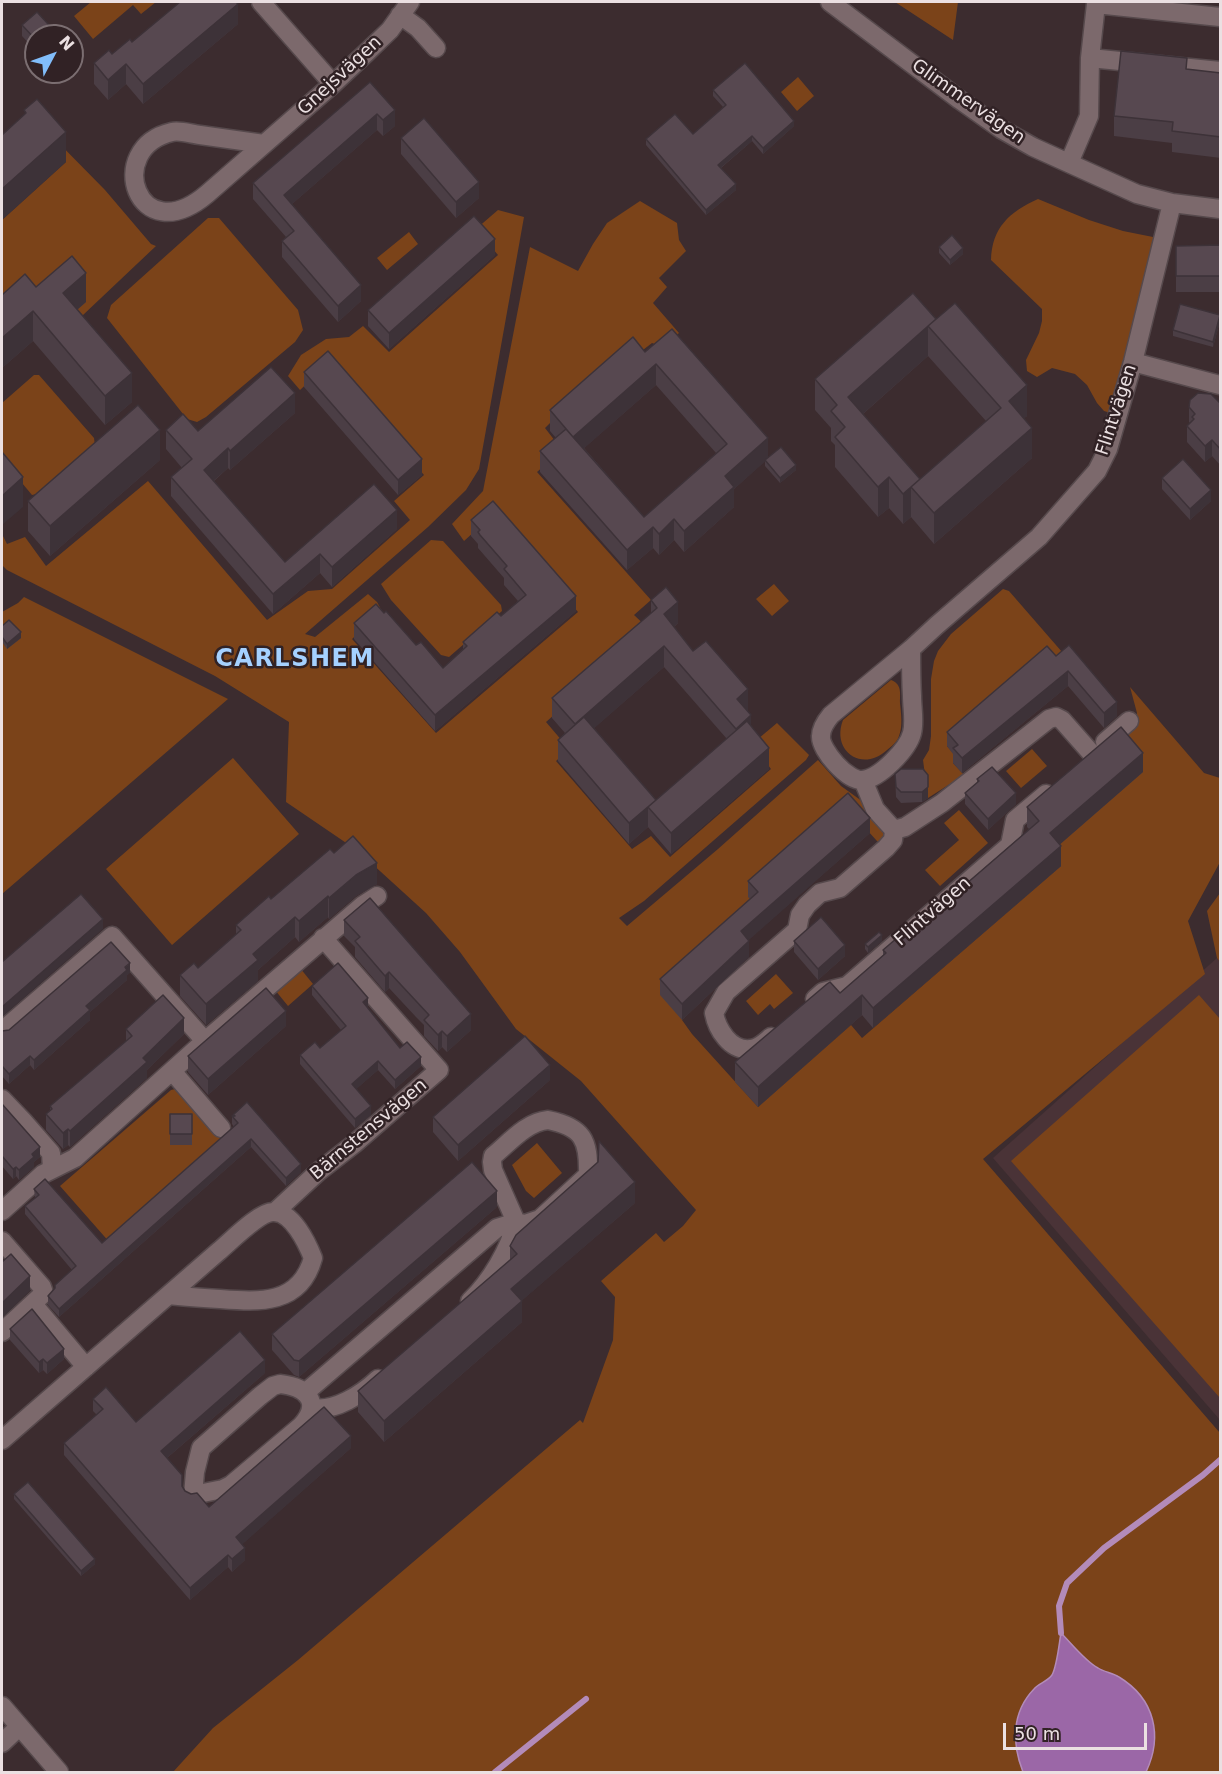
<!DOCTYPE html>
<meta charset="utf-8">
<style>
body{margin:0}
#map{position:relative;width:1222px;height:1774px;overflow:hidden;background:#3c2c2f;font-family:"DejaVu Sans",sans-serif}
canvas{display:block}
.frame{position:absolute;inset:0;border:3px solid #ebe0e2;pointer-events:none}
.north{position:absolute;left:24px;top:24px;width:60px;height:60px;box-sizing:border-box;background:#312225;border:2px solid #7b6e71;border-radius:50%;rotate:49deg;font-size:16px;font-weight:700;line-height:24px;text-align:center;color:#ebe0e2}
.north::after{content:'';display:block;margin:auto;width:21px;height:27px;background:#81bdfa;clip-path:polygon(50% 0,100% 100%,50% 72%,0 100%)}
.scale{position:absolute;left:1003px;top:1723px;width:144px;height:27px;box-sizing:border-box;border:3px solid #ebe0e2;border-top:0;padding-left:8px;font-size:18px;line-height:21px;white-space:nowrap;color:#ebe0e2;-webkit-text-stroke:4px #312225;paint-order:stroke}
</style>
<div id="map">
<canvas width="1222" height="1774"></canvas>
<div class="frame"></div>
<div class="north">N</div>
<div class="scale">50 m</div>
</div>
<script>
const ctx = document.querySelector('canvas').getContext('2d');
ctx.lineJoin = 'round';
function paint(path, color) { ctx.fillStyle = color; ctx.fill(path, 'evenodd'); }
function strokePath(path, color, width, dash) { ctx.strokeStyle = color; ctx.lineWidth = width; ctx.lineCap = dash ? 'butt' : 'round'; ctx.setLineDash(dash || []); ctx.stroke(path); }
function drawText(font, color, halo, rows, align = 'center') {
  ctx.font = font + ' "DejaVu Sans",sans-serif'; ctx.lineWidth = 5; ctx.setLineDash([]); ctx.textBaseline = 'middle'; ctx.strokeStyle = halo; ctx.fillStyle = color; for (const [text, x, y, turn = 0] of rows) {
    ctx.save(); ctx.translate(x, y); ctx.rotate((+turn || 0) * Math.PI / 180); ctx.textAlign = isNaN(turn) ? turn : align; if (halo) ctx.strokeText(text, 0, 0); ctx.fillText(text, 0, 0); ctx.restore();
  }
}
paint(new Path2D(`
 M1217,958L1220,962V1420L993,1158Z`), '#4a3337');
paint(new Path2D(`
 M91,2H156L141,14L133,5L93,39L74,16Z
 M895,2H958L953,40Z
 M798,77L814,96L797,111L781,92Z
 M47,131L105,190L151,244L156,246L46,350L39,343L2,324V220L66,162Z
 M1038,199L1089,220L1123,231L1163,239L1117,415L1104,411L1097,403L1087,385L1075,374L1052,368L1037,377L1027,371L1026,360L1039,333L1042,321V309L991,260C992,228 1009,212 1038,199Z
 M640,201L677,223L679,240L686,251L659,278L667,287L653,303L679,333L663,347L652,343L556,417L545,428L562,450L537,472L651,600L634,615L650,630L546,722L569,749L556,761L632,849L651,836L670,857L771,769L752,744L777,723L809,755L806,760L644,901L619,918L627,926L718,849L818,760L841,786L866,804L884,827L882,844L877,841L848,809L748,896L758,908L682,1020L692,1034L758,1107L851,1025L862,1038L1061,866L1050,853L1119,739L1137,722V713L1130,687L1204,773L1220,778V862L1188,921L1205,974L983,1159L1220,1433V1772H173L213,1728L298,1660L580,1420L583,1423L613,1340L615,1297L601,1281L656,1233L664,1242L683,1226L696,1210L581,1081L516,1029L460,952L426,913L358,851L286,802L289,722L215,676L7,570L2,565V534L7,544L25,537L46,566L148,481L267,620L308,591L332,589L410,520L394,501L424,475L328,364L300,390L288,376L301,355L326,339L349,337L363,326L389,352L498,255L476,229L498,210L524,217L479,469L466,490L428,527L305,634L315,637L368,594L377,602L382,611L352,639L436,733L578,612L494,514L464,541L452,524L483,491L530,247L578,271L593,244L607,223Z
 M208,218H219L298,310L303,330L295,342L206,417L197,422L187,419L107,318L111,305Z
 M409,232L418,244L387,270L377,258Z
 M34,375H39L94,438L95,446L41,493L32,495L2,459V403Z
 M431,540L443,541L501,605L502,611L449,657L441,655L391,600L381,584Z
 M774,584L789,601L772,616L756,599Z
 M1003,589L1009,591L1069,660L947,746L958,759L953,763L964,775L928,798L923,760L929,750L931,736V679L934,661L938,651L951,634Z
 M24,597L228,699L2,894V612L18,603Z
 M891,680C902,684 900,693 900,703C901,713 903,726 899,736C897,742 892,746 887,750C862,773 831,751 843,720Z
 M1032,749L1047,766L1021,788L1006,771Z
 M233,758L299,834L172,945L106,869Z
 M959,810L988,843L940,886L925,870L959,840L944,823Z
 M1220,893V962L1217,958L1207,911Z
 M300,968L313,984L288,1006L275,990Z
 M776,974L793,993L774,1009L770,1004L758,1015L746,1001Z
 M1199,995L1220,1019V1398L1011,1161Z
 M175,1089L227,1138L111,1244L60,1186L171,1090Z
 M537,1143L562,1173L534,1198L526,1191L512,1165Z`), '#7b4319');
const water = new Path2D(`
 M1061,1633C1071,1643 1086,1662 1098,1668C1104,1672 1113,1673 1119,1677C1155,1699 1163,1736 1146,1772H1023C1012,1744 1011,1713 1034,1689C1038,1684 1048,1681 1052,1675C1057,1666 1059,1644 1061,1633Z`);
paint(water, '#9b67a7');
strokePath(water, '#b38bb9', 1.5);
strokePath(new Path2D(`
 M1061,1633L1059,1606L1067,1583L1104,1548L1203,1475L1220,1460
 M495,1772L586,1699`), '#b38bb9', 6);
const minor = new Path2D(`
 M261,2L333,84
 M830,2L960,100L1001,129L1033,147L1137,194L1172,203L1220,209
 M400,15L418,28L436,48
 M1090,58L1220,71
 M264,144C243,141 221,138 200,135C191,134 180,130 172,132C103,148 137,253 207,194L333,84L366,53L390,30L410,2
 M1069,163L1089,116L1090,58L1096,4L1220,17
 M1133,362L1220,385
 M911,649L831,715C826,721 821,728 821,736C820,750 848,782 863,780C880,778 908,749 912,733C915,722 912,708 912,696C911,680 911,665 911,649L937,625L1039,537L1097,471L1108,449L1133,362L1172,203
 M1105,742L1129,721
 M894,830L905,827L942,803L1049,719L1056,717L1062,720L1092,754
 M815,999L823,992L847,986L1010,845L1015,820L1046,794
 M2,1031L112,936L205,1041
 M771,1037C765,1042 758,1049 750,1049C730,1051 717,1029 714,1013L726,992L797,930L800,915L807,905L820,893L840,888L886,848L893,840L894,830L875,809L863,780
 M172,1071L221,1128
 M2,1099L23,1121L51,1153L52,1169
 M548,1120C583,1127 589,1140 588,1175L540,1219L525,1224L516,1222L493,1170L492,1162L493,1156C509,1143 526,1122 548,1120Z
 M2,1211L43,1174L75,1158L205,1041L363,905L377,896
 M276,1211L318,1172L354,1144L439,1070L323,938
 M2,1241L42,1287L44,1293L2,1332
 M33,1304L86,1367
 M280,1384C308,1387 322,1403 301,1426L231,1485L223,1489L193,1495L195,1472L201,1448L260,1396L273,1386Z
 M306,1392L497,1228L516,1222C510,1249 490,1282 470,1301
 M312,1408C335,1412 362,1394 378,1379
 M2,1440C74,1377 146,1314 219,1251C230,1242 259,1212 273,1212C292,1211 307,1243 313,1258C300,1305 260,1302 220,1299C203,1298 186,1297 169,1295
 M2,1706L59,1772
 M2,1743L19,1727`);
strokePath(minor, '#56494c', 21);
strokePath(minor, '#7c696c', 18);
paint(new Path2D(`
 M238,24L143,104L126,84L108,100L94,84V63L112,54L132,42Z
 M22,25L36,36V51L22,36Z
 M1187,70L1221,73V158L1172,152V143L1114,136V116Z
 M370,82L395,126L383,136L377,130L292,204L361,301L338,322L282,257V241L286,237L253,199V183Z
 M713,90L794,126L763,154L752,141L721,168L736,190L706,215L646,145V139L693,134L723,107L713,96Z
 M401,138L479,198L456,218L401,154Z
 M1221,245V292H1176V246Z
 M939,247L963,254L950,265L939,253Z
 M495,255L389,349L368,326V310Z
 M36,287L86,302L77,310L132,402L105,425L33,341L2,368Z
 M936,320L1027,416L1024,418L1032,458L934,544L911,517L903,524L889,508L878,517L835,467V445L831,441V428L815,410V379ZM928,356L986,421L920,479L863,414Z
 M1220,321L1213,347L1173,336V330Z
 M645,352L768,458L796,470L780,483L765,466V461L734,489V507L684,552L674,540L659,555L653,548L627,570L540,472V451L556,438L550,431V410ZM656,385L716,453L644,517L584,448Z
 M304,372L422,475L398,495L304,387Z
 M1221,404V466L1212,456L1205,462L1187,442V426L1190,423L1189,422V407Z
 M295,413L230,470L228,468L214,481L285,562L397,529L332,587L320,573L273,614L171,496V477L182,468L166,449V430L198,431Z
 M160,460L50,556L28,531V501Z
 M1162,478L1211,501L1190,520L1162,489Z
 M471,520L576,611L435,731L354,639V623L384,613L416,645L443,668L463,649V642L501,616L518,601L504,585V578L478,548V544L471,536Z
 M651,600L678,623L674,627L693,651L748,710L747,711L751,726L769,769L671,854L648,827L629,844L558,761V740L565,733L552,718V698L651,613ZM664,667L727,739L656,800L594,728Z
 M2,626L21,638L7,649L2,642Z
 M1056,656L1117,716L1104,728L1068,686L962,773L953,763V754L947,746V732Z
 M901,769L928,798L922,802L901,803L896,797L895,774Z
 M1143,772L1059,845L1061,866L873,1028L862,1015L758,1107L735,1082V1062L840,993L883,955V950L900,941L1029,829L1027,827V807Z
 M977,779L1016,804L988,830L965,804V793L977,783Z
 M870,833L748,940L749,957L682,1020L660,995V979L750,899L748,897V881Z
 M334,853L377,884L356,896L329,919L328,917L299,942L295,937L258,970V981L206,1025L180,996V975L198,968L236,934V925Z
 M344,920L471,1030L447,1052L442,1047L438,1051L424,1036V1025L416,1017L389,988L385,992L355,957V947L344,936Z
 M794,941L845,956L818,980L794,952Z
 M882,941L868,953L865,949V944Z
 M130,973L127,975V980L90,1012V1020L34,1070L30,1065L9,1084L2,1076V1031L9,1030Z
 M312,986L368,1007L367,1008L400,1048L421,1066L395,1089L378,1070L356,1089L371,1115L355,1128L300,1064V1055L320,1048L341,1030L312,995Z
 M286,1026L208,1095L188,1072V1056Z
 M126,1029L184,1034L147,1070V1078L70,1147L68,1145L63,1149L46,1130V1114L50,1111V1106L126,1041Z
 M550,1080L458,1161L433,1132V1117Z
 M2,1104L40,1157L34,1162V1167L19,1180L16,1176L13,1179L2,1166Z
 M170,1114H192V1145H170Z
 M233,1115L301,1172L286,1186L251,1147L59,1317L48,1305V1296L72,1270L25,1214V1206L35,1198L34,1189L102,1243L234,1127L232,1124V1116H233Z
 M635,1203L521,1301L522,1322L384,1442L358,1412V1391L510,1261V1246Z
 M497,1207L299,1377L294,1375L272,1350V1334Z
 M10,1329L64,1359L47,1374L43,1370L39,1373L10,1340Z
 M265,1373L167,1458L185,1491L209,1507L351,1448L242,1544L245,1560L232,1572L228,1567L190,1600L64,1455V1443L97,1415L93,1411V1399L136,1422Z
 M14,1494L95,1564L81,1576L14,1499Z`), '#4b3e45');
paint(new Path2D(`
 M238,4V24L143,104V84Z
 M126,64V84L108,100V80Z
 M395,110V126L383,136V120Z
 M377,114V130L284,211V195Z
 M794,121V126L763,154V148Z
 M66,132V162L2,220V189Z
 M752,136V141L718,170V165Z
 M479,182V198L456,218V202Z
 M736,184V190L706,215V210Z
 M495,239V255L389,349V333Z
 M963,248V254L950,265V260Z
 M86,273V302L63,322V293Z
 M361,285V301L338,322V306Z
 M33,311V341L2,368V338Z
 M1220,315V321L1213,347V342Z
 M936,319L928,326V356L848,427V397Z
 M656,364V385L573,458V437Z
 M132,373V402L105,425V396Z
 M1027,385V416L1009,431V401Z
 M295,393V413L230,470V451Z
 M1032,428V458L934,544V513Z
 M160,430V460L50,556V526Z
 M768,438V459L734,489V507L684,552V531L725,476Z
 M1212,440V456L1205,462V446Z
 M228,448V468L204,489V470Z
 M422,459V475L398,495V480Z
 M796,465V470L780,483V478Z
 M23,477V507L2,525V496Z
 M889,477V508L878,517V487Z
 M911,487V517L903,524V494Z
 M1211,490V501L1190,520V509Z
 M397,510V529L332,587V567Z
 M674,519V540L659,555V534Z
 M653,527V548L627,570V550Z
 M320,554V573L273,614V594Z
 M576,596V611L435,731V715Z
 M678,602V623L664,635V614Z
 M21,632V638L7,649V644Z
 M664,646V667L575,745V724Z
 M1068,671V686L962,773V758Z
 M748,689V710L737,719V699Z
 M1117,702V716L1104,728V713Z
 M751,715V736L736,749V729Z
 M769,748V769L671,854V833Z
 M1143,753V772L1050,853V833Z
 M928,787V798L922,802V792Z
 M1016,793V804L988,830V819Z
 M656,800L648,807V827L629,844V823Z
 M870,818V833L741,947V931Z
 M1061,846V866L873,1028V1008Z
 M377,863V884L356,896L329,919V898L356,875Z
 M328,896V917L299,942V921Z
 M295,917V937L258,970V981L206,1025V1004L253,954Z
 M103,919V929L2,1017V1007Z
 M882,935V941L868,953V947Z
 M749,941V957L682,1020V1004Z
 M845,945V956L818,980V969Z
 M130,963V973L127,975V980L90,1012V1020L34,1070V1060L86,1006Z
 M389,972V988L385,992V976Z
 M862,995V1015L758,1107V1087Z
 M368,998V1007L363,1011V1002Z
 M286,1011V1026L208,1095V1079Z
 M471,1014V1030L447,1052V1036Z
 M184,1018V1034L147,1070V1078L70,1147V1131L143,1058Z
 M442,1031V1047L438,1051V1035Z
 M30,1056V1065L9,1084V1074Z
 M421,1057V1066L395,1089V1080Z
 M378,1061V1070L352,1093V1084Z
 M550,1065V1080L458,1161V1145Z
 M371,1106V1115L355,1128V1119Z
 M68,1129V1145L63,1149V1133Z
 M251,1139V1147L59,1317V1309Z
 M40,1147V1157L34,1162V1167L19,1180V1170L32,1154Z
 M301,1164V1172L286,1186V1178Z
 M16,1167V1176L13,1179V1169Z
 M635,1182V1203L511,1310V1289Z
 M497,1191V1207L299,1377V1361Z
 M30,1276V1291L2,1318V1303Z
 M522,1301V1322L384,1442V1421Z
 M64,1349V1359L47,1374V1363Z
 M43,1359V1370L39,1373V1362Z
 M265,1360V1373L161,1463V1451Z
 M3,1399V1413L2,1414V1400Z
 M351,1436V1448L236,1550V1537Z
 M245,1548V1560L232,1572V1559Z
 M228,1555V1567L190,1600V1588Z
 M95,1559V1564L81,1576V1571Z`), '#3d3238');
const building = new Path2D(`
 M180,2H236L238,4L143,84L126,64L108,80L94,63L109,50L112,54L130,39L132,42Z
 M37,12L59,36H36V40L22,25Z
 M1121,51L1187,58L1186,69L1221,73V137L1172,131L1173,122L1114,116Z
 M745,63L794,121L763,148L752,136L718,165L736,184L706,210L646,139L675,114L693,134L726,105L713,90Z
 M370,82L395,110L383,120L377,114L284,195L361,285L338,306L282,241L294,231L253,183Z
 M37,99L66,132L2,189V135L26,113L24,110Z
 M424,118L479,182L456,202L401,138Z
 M474,216L495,239L389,333L368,310Z
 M952,235L963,248L950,260L939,247Z
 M1221,245V276H1176V246Z
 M72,256L86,273L63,293L132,373L105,396L33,311L2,338V295L25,274L36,287Z
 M913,293L936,319L848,397L920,479L903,494L889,477L878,487L835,437L845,427L831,411L837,405L815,379Z
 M955,303L1027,385L1009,401L1032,428L934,513L911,487L1001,408L928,326Z
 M1180,304L1220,315L1213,342L1173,330Z
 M672,329L768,438L725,476L734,487L684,531L674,519L659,534L653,527L627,550L540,451L566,429L573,437L550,410L633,337L645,352ZM656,364L727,444L644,517L573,437Z
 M328,351L422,459L398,480L304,372Z
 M271,367L295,393L230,451L228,448L204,470L285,562L374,484L397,510L332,567L320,554L273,594L171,477L192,459L166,430L183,414L198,431Z
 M1198,393L1211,394L1221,404V450L1212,440L1205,446L1187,426L1194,419L1192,417L1195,414L1189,407L1190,400Z
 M138,405L160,430L50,526L28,501Z
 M781,447L796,465L780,478L765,460Z
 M2,452L23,477L2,496Z
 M1183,459L1211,490L1190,509L1162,478Z
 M493,501L576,596L435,715L354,623L376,604L384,613L386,611L416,645L421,642L443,668L467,646L463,642L497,612L501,616L526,595L504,569L507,566L480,535L478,532L480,530L471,520Z
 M666,587L678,602L664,614L693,651L706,641L748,689L737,699L751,715L736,729L664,646L575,724L552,698L657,608L651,600Z
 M9,620L21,632L7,644L2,637V626Z
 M1069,645L1117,702L1104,713L1068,671L962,758L953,748L958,745L947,732L1047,646L1056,656Z
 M584,717L656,800L629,823L558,740Z
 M747,721L769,748L671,833L648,807Z
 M1121,727L1143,753L1050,833L1061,846L873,1008L862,995L758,1087L735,1062L827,984L830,982L840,993L886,953L883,950L897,938L900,941L1039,821L1027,807Z
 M992,767L1016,793L988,819L965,793L979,781L977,779Z
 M901,769H923L928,775V787L922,792H901L896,787L895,774Z
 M848,793L870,818L741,931L749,941L682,1004L660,979L758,892L748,881Z
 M353,836L377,863L356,875L329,898L328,896L299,921L295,917L253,954L258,960L206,1004L180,975L194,963L198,968L241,930L236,925L269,896L271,899L330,849L334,853Z
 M81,894L103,919L2,1007V962Z
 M370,898L471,1014L447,1036L442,1031L438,1035L424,1020L429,1015L416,1001L389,972L385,976L355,941L360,937L344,920Z
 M821,917L845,945L818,969L794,941Z
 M879,932L882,935L868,947L865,944Z
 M111,942L130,963L125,967L127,970L86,1006L90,1010L34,1060L30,1056L9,1074L2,1066V1031L9,1030Z
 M338,963L368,998L363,1002L400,1048L407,1042L421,1057L395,1080L378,1061L352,1084L371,1106L355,1119L300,1055L315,1042L320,1048L346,1026L312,986Z
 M266,988L286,1011L208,1079L188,1056Z
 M163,995L184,1018L143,1058L147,1062L70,1131L68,1129L63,1133L46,1114L52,1109L50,1106L132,1036L126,1029Z
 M525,1036L550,1065L458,1145L433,1117Z
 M247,1102L301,1164L286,1178L251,1139L59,1309L48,1296L55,1288V1285L76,1266L25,1206L39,1195L34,1189L45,1179L102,1243L238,1123L232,1116H235L233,1115Z
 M2,1104L40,1147L32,1154L34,1157L19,1170L16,1167L13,1169L2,1156Z
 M170,1114H192V1134H170Z
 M599,1141L635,1182L511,1289L522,1301L384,1421L358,1391L517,1254L510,1246L516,1235L598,1162Z
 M472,1162L497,1191L299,1361L294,1360L272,1334Z
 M11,1254L30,1276L2,1303V1262Z
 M32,1309L64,1349L47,1363L43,1359L39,1362L10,1329Z
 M240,1331L265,1360L161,1451L182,1475V1486L185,1491L191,1494L197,1493L209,1507L324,1407L351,1436L236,1537L245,1548L232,1559L228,1555L190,1588L64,1443L103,1409L93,1399L106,1387L136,1422Z
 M28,1482L95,1559L81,1571L14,1494Z`);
paint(building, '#574850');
strokePath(building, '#3d3238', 1.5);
drawText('18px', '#ebe0e2', '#312225', [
 ["Gnejsvägen",340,76,-43],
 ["Glimmervägen",968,102,35],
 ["Flintvägen",1117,410,-72],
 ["Flintvägen",933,912,-41],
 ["Bärnstensvägen",369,1130,-40]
]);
ctx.letterSpacing = '1.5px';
drawText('bold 24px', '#a5d1ff', '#312225', [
 ["CARLSHEM",295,660]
]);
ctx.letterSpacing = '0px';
</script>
